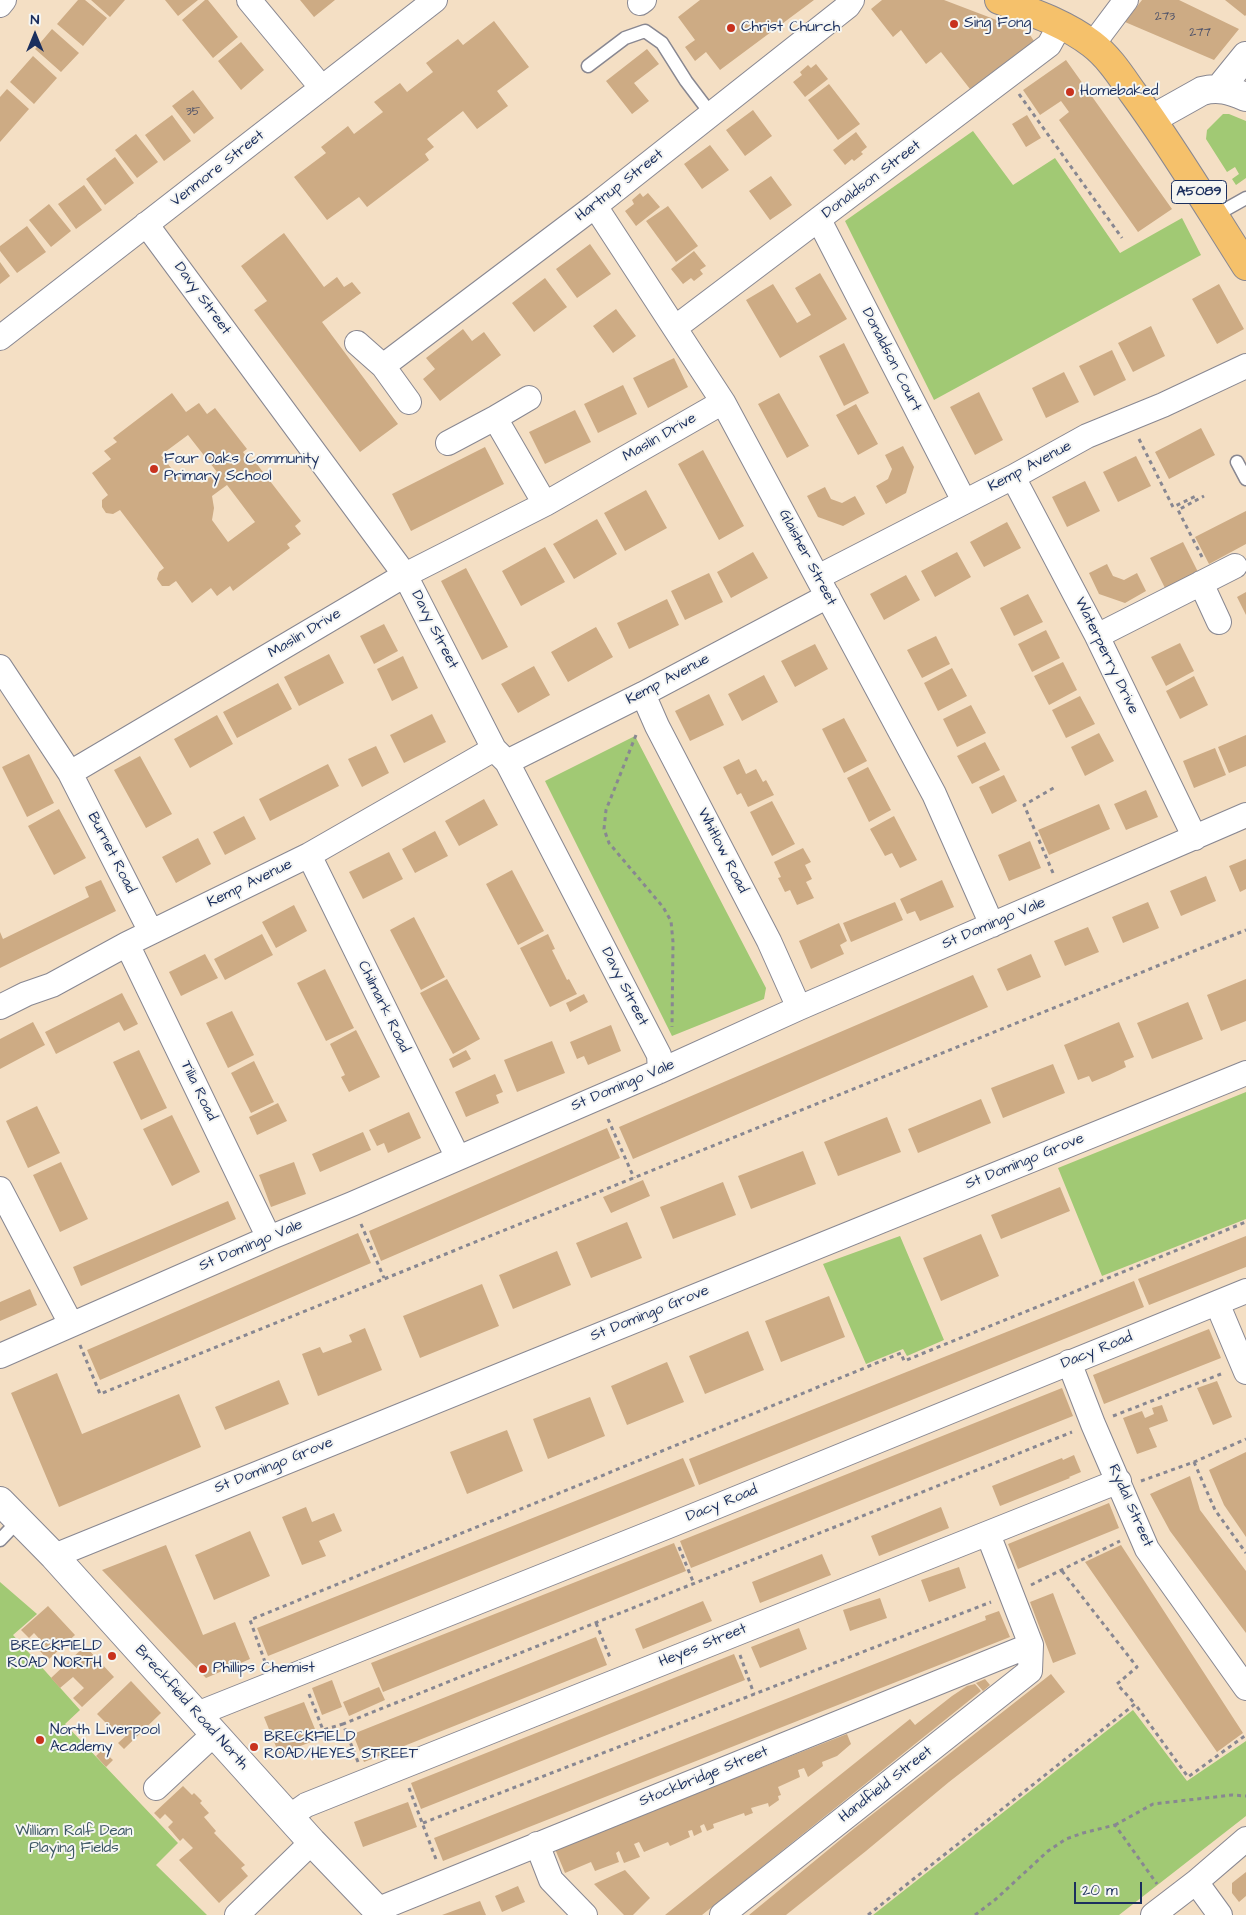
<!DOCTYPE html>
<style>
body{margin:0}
#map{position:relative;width:1246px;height:1915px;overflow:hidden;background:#f4dfc4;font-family:"Architects Daughter",sans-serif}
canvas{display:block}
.north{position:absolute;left:10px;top:10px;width:50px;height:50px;-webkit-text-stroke:4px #f6f6f2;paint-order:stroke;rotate:0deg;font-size:14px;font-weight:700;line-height:20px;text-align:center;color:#1b2f5e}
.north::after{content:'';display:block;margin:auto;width:18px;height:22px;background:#1b2f5e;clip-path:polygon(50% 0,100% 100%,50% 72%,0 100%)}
.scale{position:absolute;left:1074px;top:1882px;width:68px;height:22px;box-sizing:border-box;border:2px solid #1b2f5e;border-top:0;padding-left:6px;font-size:15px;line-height:18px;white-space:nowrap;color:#1b2f5e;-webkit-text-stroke:4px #f6f6f2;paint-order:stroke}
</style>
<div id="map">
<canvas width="1246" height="1915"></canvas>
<div class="north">N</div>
<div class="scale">20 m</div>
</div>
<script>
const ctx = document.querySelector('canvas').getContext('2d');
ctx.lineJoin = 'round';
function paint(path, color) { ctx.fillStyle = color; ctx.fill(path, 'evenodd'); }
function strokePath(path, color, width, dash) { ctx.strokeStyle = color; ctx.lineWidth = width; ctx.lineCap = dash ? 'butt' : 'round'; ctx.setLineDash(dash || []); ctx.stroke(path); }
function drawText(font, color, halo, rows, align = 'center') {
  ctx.font = font + ' "Architects Daughter",sans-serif'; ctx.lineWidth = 4; ctx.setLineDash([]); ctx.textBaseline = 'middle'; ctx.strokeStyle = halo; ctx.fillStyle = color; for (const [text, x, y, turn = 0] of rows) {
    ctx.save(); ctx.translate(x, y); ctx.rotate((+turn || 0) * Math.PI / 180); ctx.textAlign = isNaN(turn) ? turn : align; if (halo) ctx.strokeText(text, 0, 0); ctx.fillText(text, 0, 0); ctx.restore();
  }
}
paint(new Path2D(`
 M1223,114H1229L1246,121V178L1236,185L1232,179L1239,174L1235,167L1227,172L1206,139L1207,130Z
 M973,131L1013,185L1055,158L1120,253L1182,218L1201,255L934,400L845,221Z
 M635,736L766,988L764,999L672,1036L545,781Z
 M1246,1092V1219L1102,1276L1058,1168Z
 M900,1236L944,1340L907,1356L903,1349L866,1364L823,1264Z
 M0,1582L37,1614L13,1635L80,1710L65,1724L178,1843L156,1865L207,1915H0Z
 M1133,1710L1187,1781L1246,1741V1816L1119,1915H873Z`), '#a1c974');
paint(new Path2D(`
 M78,0H85L107,18L83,46L57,24Z
 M91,0H125L110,17Z
 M165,0H198L178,16Z
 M205,0H208L238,37L213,58L182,20Z
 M300,0H335L314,17Z
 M700,0H814L720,70L706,52L695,61L685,47L695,40L678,17Z
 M882,0H944L1028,32L1034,41L970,89L941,52L926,64L901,30L893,37L871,9Z
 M1142,0H1179L1239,29L1214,60L1125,22Z
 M1225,0H1246V15L1245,16Z
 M494,21L529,67L497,91L508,106L477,129L463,111L427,139L434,147L425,154L429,160L367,207L359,197L327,220L294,177L326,153L321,147L348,126L354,134L383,112L374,102L400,83L407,92L433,72L426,63L458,39L463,45Z
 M52,29L79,53L61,72L35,49Z
 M241,42L264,70L241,90L218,61Z
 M647,49L659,64L634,83L649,101L632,114L606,81Z
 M33,56L57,78L34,104L10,82Z
 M1066,60L1172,209L1138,232L1059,120L1069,112L1061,101L1040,115L1023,90Z
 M816,64L828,79L805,97L793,82L802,75L800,72L808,65L811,68Z
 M829,84L860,124L838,140L808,100Z
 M7,89L29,109L0,142V97Z
 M193,90L214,118L194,134L172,106Z
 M753,110L772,136L745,156L726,130Z
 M172,115L191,141L164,161L145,135Z
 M1027,115L1041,138L1026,147L1012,124Z
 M856,132L867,147L861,152L863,154L854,161L852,159L845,165L833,150Z
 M136,134L158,162L137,178L115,150Z
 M710,145L729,170L702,189L684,164Z
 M115,157L134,183L105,205L86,179Z
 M771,176L792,205L770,220L749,191Z
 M84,185L102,210L76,229L58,204Z
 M640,193L643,197L648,193L660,207L636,226L625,211L634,204L632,200Z
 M49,204L71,231L51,247L29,220Z
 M668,206L698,246L676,262L646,221Z
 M27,226L46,252L17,273L0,251V246Z
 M284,233L324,287L337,277L344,287L352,282L361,293L322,322L398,424L360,452L254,310L267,301L241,266Z
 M590,244L611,274L577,298L556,269Z
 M694,251L706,266L700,270L703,274L694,281L691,278L683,284L671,269Z
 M0,262L10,276L0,284Z
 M820,273L847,319L780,358L746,300L773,284L797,323L811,315L795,288Z
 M545,278L567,307L534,332L512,303Z
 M1219,284L1244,329L1217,344L1192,299Z
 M616,309L636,336L613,353L593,326Z
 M1151,326L1165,356L1133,372L1118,343Z
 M463,329L472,341L484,332L501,355L440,401L423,379L435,369L426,358Z
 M844,343L869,393L844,406L819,356Z
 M1112,350L1126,380L1094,396L1079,366Z
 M674,358L688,387L648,408L633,378Z
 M1064,372L1079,402L1046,418L1032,388Z
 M623,385L637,414L598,433L584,404Z
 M979,392L1003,440L975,455L950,407Z
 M172,393L186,412L199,403L207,414L215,408L247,449L243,452L252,465L256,463L301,521L295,526L301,534L287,544L290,548L233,591L230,586L217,596L211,588L192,603L176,581L169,586H162L157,579L159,572L164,568L120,510L113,514L106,513L102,507V500L108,495L92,473L111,459L104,451L117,442L113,438ZM188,435L217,472L202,483L191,478L178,477L161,455ZM227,485L255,522L228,542L212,520L214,508L212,496Z
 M779,393L809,446L787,458L758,404Z
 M856,404L878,444L858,455L836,415Z
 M575,410L591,442L545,464L529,432Z
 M1201,428L1215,455L1169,479L1155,452Z
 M903,446L914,467L906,493L886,504L876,486L888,479L892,469L885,455Z
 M485,447L504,484L411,531L392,494Z
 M703,450L744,526L719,540L678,464Z
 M1136,456L1151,486L1118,502L1103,472Z
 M1085,481L1100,511L1067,527L1052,497Z
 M825,487L831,499L842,503L855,496L865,514L843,526L818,517L807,496Z
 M646,490L667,528L625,551L604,513Z
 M1246,511V544L1209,564L1195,537Z
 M597,519L617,554L574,579L553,544Z
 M1007,522L1021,548L984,567L970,542Z
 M1183,542L1198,572L1165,588L1150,558Z
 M545,547L565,582L521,606L502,571Z
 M753,552L768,578L731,598L717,572Z
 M957,552L971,577L935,597L921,571Z
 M1107,564L1113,576L1124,580L1137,573L1146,591L1125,603L1099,594L1089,573Z
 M466,568L508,647L482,660L441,581Z
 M709,573L723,602L685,620L671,591Z
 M906,575L920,600L884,620L870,594Z
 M1246,592V615L1237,597Z
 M1028,594L1043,622L1014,636L1000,608Z
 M667,599L679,625L629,649L617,623Z
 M384,624L398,651L374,664L360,636Z
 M596,627L613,657L568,682L551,652Z
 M1046,630L1060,658L1032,672L1018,644Z
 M936,636L950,664L922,678L907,650Z
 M1180,643L1194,671L1166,686L1151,657Z
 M815,644L828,669L795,687L781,661Z
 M329,654L344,683L299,706L284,677Z
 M403,656L418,688L392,701L377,669Z
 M1063,662L1077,690L1049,705L1034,676Z
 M534,666L550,695L518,713L501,684Z
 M952,668L967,696L938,711L924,683Z
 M764,675L778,702L742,721L728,694Z
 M1194,676L1208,705L1180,719L1166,691Z
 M278,683L292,709L237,738L223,712Z
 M709,694L724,725L690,741L675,711Z
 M1080,696L1095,724L1066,738L1052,710Z
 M971,705L986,733L957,747L943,719Z
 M432,714L446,742L404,763L390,735Z
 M217,715L233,744L190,768L174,739Z
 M844,718L867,761L844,773L822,729Z
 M1099,733L1114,761L1085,776L1071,747Z
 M1246,735V766L1229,773L1218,747Z
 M985,742L1000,770L972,784L957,756Z
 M376,746L389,773L362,787L348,759Z
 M1215,748L1226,775L1194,788L1183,761Z
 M29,754L54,803L27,817L2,767Z
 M140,756L172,814L146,828L114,770Z
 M739,759L746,774L756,769L763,782L766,780L774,795L748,807L741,793L737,795L723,767Z
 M328,764L339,786L270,821L259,799Z
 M868,767L891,810L869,822L847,778Z
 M1004,775L1017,801L992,814L979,787Z
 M1146,790L1158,817L1126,830L1114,804Z
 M484,799L498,825L459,846L445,821Z
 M772,801L795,844L772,856L750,812Z
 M1099,804L1110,829L1049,855L1038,830Z
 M59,809L86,858L54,875L28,826Z
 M244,816L256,839L225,855L213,832Z
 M894,816L917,860L900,868L892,853L885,856L870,829Z
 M435,831L448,856L415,873L402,849Z
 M198,838L211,864L176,883L162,857Z
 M1030,841L1041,868L1009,881L998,855Z
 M803,848L811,862L805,865L812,879L806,882L814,898L797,905L790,890L785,892L778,878L781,877L774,862Z
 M389,852L403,879L363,899L349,872Z
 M1246,859V889L1240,892L1229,866Z
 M512,870L544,931L518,945L486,884Z
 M1206,876L1216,901L1181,916L1170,891Z
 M101,880L116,911L0,968V932L3,939L89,897L85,887Z
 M942,880L954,907L920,921L915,911L907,914L900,899Z
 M895,902L903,920L851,942L843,923Z
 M1148,902L1159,928L1123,943L1112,917Z
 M294,905L307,931L276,948L262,922Z
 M414,917L445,977L421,990L390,930Z
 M839,923L847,941L840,945L844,954L811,969L799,941Z
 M1088,927L1099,952L1065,966L1054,941Z
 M262,934L273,955L225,980L214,959Z
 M548,934L555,949L552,950L567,980L569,979L577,994L550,1007L520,948Z
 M205,954L218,978L181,996L169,972Z
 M1031,954L1041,977L1007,991L997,969Z
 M325,969L354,1028L326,1041L297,983Z
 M973,975L988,1007L633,1159L619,1127Z
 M447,979L480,1039L453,1054L420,993Z
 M1246,979V1021L1221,1031L1207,995Z
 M122,993L138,1024L124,1031L119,1022L56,1054L45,1032Z
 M584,994L588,1002L570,1012L566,1003Z
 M1188,1002L1203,1039L1152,1059L1137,1023Z
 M232,1011L254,1055L228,1068L206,1023Z
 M33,1022L45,1045L0,1069V1039Z
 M1119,1022L1134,1057L1124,1061L1126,1067L1109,1075L1092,1082L1089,1076L1078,1080L1064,1045Z
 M611,1025L621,1051L588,1065L584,1056L577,1059L570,1042Z
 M356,1030L380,1077L349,1092L341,1077L345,1075L330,1044Z
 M552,1041L565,1073L517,1092L504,1060Z
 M139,1050L167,1108L141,1120L113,1062Z
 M466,1050L471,1059L453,1068L449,1059Z
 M254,1061L274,1102L251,1113L231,1073Z
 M1053,1064L1065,1093L1003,1118L991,1088Z
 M495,1074L503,1092L496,1095L499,1103L466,1117L455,1092Z
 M981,1099L991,1123L918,1153L908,1129Z
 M278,1103L287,1121L257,1135L249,1117Z
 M37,1106L60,1153L28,1168L6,1121Z
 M409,1112L421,1138L388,1153L384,1143L377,1146L369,1130Z
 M172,1115L200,1172L172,1186L143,1129Z
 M887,1117L901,1152L838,1176L824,1142Z
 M607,1128L620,1158L381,1261L369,1231Z
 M363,1132L371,1150L320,1172L312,1154Z
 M803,1151L816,1184L751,1209L738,1176Z
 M61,1162L88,1219L60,1232L33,1175Z
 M294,1162L306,1194L271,1207L259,1175Z
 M643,1180L650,1196L611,1213L603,1197Z
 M723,1182L736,1215L673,1239L660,1207Z
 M1060,1187L1070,1211L1001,1239L991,1215Z
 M228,1201L236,1219L81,1286L73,1267Z
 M627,1222L642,1258L591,1278L576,1243Z
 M358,1233L371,1263L100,1380L87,1350Z
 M981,1234L999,1276L941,1301L923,1258Z
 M1246,1236V1267L1149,1305L1138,1279Z
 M557,1251L571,1285L513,1309L499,1275Z
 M1134,1281L1144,1307L699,1485L689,1459Z
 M482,1284L499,1326L420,1358L403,1316Z
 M30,1289L37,1305L0,1321V1302Z
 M829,1296L845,1337L781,1362L765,1321Z
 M365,1328L382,1370L318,1396L302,1354L320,1347L323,1353L352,1342L349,1335Z
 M1209,1329L1221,1358L1104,1404L1093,1375Z
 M748,1331L764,1370L705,1394L689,1356Z
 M667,1362L684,1402L627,1425L611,1386Z
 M57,1373L82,1434L179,1394L201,1447L59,1507L11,1393Z
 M279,1380L289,1404L225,1430L215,1407Z
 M1217,1381L1232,1417L1213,1425L1197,1388Z
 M1062,1388L1073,1416L691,1568L680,1541Z
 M590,1397L605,1436L548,1459L533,1419Z
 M1162,1405L1168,1421L1149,1428L1157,1447L1137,1454L1123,1418L1142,1411L1145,1418L1154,1414L1152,1408Z
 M507,1430L523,1471L467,1494L450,1452Z
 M1246,1452V1537L1224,1505L1209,1470Z
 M1074,1455L1081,1472L1069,1477L1070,1478L1000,1506L992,1486L1062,1458L1063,1460Z
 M683,1458L695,1486L268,1656L257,1628Z
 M1190,1476L1200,1510L1246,1571V1633L1170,1531L1150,1494Z
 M1109,1503L1119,1528L1018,1569L1008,1544Z
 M306,1507L312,1522L334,1513L342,1531L319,1541L326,1556L302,1565L282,1517Z
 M941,1507L949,1528L879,1556L871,1536Z
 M250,1531L270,1576L214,1600L195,1555Z
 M674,1543L686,1571L383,1692L371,1663Z
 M166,1545L203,1635L235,1622L250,1659L206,1678L102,1570Z
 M1121,1545L1243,1733L1217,1752L1085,1562Z
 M822,1554L831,1575L760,1603L752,1582Z
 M959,1567L966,1588L929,1602L921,1580Z
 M1053,1593L1076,1654L1053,1663L1030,1602Z
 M880,1598L887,1618L850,1631L843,1610Z
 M703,1601L712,1621L643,1649L635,1629Z
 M48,1606L75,1635L48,1660L40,1651L46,1646L34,1633L29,1638L21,1630Z
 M999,1611L1010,1637L443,1861L434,1838L986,1620L985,1616Z
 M799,1628L807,1649L760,1668L751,1647Z
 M596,1637L607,1665L364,1762L353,1734Z
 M85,1646L114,1677L82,1707L73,1698L84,1688L73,1677L60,1688L51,1678Z
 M734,1654L745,1680L421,1809L411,1783Z
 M1051,1674L1065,1692L949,1782L866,1851L786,1915H749L851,1831Z
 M985,1679L990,1685L983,1691L976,1683Z
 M332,1680L342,1707L322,1715L312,1688Z
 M131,1681L161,1713L124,1749L118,1743L127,1735L117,1726L113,1730L97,1714Z
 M975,1684L981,1691L702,1915H665L910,1719L915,1725L952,1696L967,1686Z
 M379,1687L385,1700L349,1716L343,1702Z
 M304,1702L319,1739L279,1754L264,1717Z
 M847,1734L851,1744L837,1756L822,1762L823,1766L808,1777L804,1768L798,1770L800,1777L778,1787L781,1795L778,1796L779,1800L769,1807L768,1803L751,1808L753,1813L745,1816L744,1813L713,1824L714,1828L707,1831L704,1824L700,1826L702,1832L694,1836L692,1830L688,1831L690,1837L670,1846L668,1842L644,1852L639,1842L634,1844L640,1857L624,1863L619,1851L616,1853L619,1862L595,1871L591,1862L565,1873L555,1849Z
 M102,1750L113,1760L106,1767L96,1756Z
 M183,1786L192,1795L194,1793L202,1801L200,1803L209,1813L204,1817L216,1831L214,1833L245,1865L241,1868L248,1876L219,1903L179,1860L193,1848L183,1838L180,1841L168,1827L173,1822L165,1814L160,1819L154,1813Z
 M408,1802L417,1827L363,1847L354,1822Z
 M625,1870L650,1898L633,1915H624L594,1884Z
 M1246,1872V1896L1239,1902L1232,1893V1883Z
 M518,1886L525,1902L502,1912L495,1896Z
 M480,1901L486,1915H442Z`), '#cdab84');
const service = new Path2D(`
 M588,66L625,38L645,31L662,43L686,81L711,114
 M1214,216L1246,198
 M1237,462L1246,479
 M0,1540L19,1520`);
const minor = new Path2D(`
 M249,0L322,88
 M640,3L644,0
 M0,5L4,0
 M1093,44L1126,0
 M595,206L723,402L934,794L992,925
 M819,220L964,501
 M146,224L405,575L494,749L507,762L659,1055L660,1071
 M676,327L1049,45L1060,25
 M0,338L435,0
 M357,343L383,366L409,402
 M383,366L595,206L848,6L852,0
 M495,418L545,504
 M448,443L495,418L529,398
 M1013,477L1097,636L1195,838
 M818,577L1013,477L1087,436L1163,405L1246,366
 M1201,583L1219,622
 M1097,636L1235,566
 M0,667L70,773L151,932
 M643,694L657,726L769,941L799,1008
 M507,762L643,694L828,596
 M70,773L405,575L545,504L723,402
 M309,855L458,1158
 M127,944L269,1238
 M0,1007L26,994L52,985L127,944L309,855L494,749
 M0,1189L71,1324
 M1217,1303L1246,1372
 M0,1356L269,1238L352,1204L660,1071L799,1008L1246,815
 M1069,1362L1093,1424L1147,1549L1246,1688
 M54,1556L1246,1073
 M197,1714L671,1525L1246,1291
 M156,1788L214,1734
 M289,1817L306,1805L1119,1481
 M537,1844L551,1880L585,1915
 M1196,1882L1220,1915
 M376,1910L1031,1645
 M237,1915L312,1842
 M722,1915L1030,1671L1031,1645L988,1534
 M1153,1915L1196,1882L1246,1839`);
const tertiary = new Path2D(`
 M1220,88L1246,56
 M1152,119L1202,91C1219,86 1231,91 1246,97
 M0,1501L54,1556L312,1842L382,1915`);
const trunk = new Path2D(`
 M999,0C1031,12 1065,23 1092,44C1109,57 1121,76 1133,93C1174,149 1209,208 1246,266`);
strokePath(service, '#888791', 15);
strokePath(minor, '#888791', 26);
strokePath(tertiary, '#888791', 30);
strokePath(trunk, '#888791', 30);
strokePath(new Path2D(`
 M1019,94L1122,238
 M1139,439L1173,507L1196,496
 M1202,557L1178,510L1204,496
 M636,735L606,810L604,829L609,843L663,907L671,921L673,942L672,1027
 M1053,873L1024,805L1057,786
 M608,1119L634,1178
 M361,1224L384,1278
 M80,1345L100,1394L1246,930
 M1113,1416L1221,1374
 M1194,1462L1215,1510L1246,1553
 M1141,1481L1194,1462L1246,1439
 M679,1547L694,1584
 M1062,1571L1137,1667L1117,1684L1135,1704
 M1031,1585L1120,1541
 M596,1623L611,1660
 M740,1655L754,1694
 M265,1662L250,1620L901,1353L904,1361L1246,1222
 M309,1694L323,1730L343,1724
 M358,1762L343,1724L1072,1432
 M409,1788L437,1862
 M423,1823L991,1602
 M1115,1825L1153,1804L1232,1795L1246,1796
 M868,1915L1135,1704L1188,1777L1246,1735
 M975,1915L996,1899L1048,1851L1066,1839L1083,1833L1115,1825L1157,1884`), '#888791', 3, [4, 4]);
strokePath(service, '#fff', 12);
strokePath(minor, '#fff', 24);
strokePath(tertiary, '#fff', 28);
strokePath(trunk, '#f5c16b', 28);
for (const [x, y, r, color] of [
 [954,24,5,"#c8321e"],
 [731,28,5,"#c8321e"],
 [1070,92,5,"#c8321e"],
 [154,469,5,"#c8321e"],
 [112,1656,5,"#c8321e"],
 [203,1669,5,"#c8321e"],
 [40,1740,5,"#c8321e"],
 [254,1747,5,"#c8321e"]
]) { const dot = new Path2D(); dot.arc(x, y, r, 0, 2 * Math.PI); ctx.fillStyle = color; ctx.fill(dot); strokePath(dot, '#f6f6f2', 2); }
drawText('12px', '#484e68', null, [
 ["273",1165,17],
 ["277",1200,33],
 ["35",193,112]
]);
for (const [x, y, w] of [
 [1199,192,55]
]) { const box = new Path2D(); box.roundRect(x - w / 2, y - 11.5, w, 23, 4); ctx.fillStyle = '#f6f6f2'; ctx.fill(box); strokePath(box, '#1b2f5e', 1); }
drawText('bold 14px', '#1b2f5e', null, [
 ["A5089",1199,192]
]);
drawText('15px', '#1b2f5e', '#f6f6f2', [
 ["Sing Fong",964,24],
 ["Christ Church",741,28],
 ["Homebaked",1080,92],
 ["Four Oaks Community",164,460],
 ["Primary School",164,477],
 ["BRECKFIELD",102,1647,"right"],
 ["ROAD NORTH",102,1664,"right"],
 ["Phillips Chemist",213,1669],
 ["North Liverpool",50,1731],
 ["Academy",50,1748],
 ["BRECKFIELD",264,1738],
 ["ROAD/HEYES STREET",264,1755]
], 'left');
drawText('15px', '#1b2f5e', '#f6f6f2', [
 ["Venmore Street",218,169,-38],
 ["Donaldson Street",872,180,-37],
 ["Hartnup Street",620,186,-38],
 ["Davy Street",202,299,54],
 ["Donaldson Court",891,360,63],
 ["Maslin Drive",660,438,-30],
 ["Kemp Avenue",1030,467,-28],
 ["Glaisher Street",807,558,62],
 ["Davy Street",434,630,63],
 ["Maslin Drive",305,634,-31],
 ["Waterperry Drive",1106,656,64],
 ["Kemp Avenue",668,680,-28],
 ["Whitlow Road",722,851,63],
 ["Burnet Road",111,853,63],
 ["Kemp Avenue",250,884,-26],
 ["St Domingo Vale",994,924,-23],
 ["Davy Street",624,987,63],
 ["Chilmark Road",383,1007,64],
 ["St Domingo Vale",623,1086,-23],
 ["Tilia Road",198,1091,64],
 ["St Domingo Grove",1025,1162,-22],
 ["St Domingo Vale",251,1246,-23],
 ["St Domingo Grove",650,1314,-22],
 ["Dacy Road",1097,1351,-22],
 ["St Domingo Grove",274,1466,-22],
 ["Dacy Road",722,1504,-22],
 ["Rydal Street",1130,1506,66],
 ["Heyes Street",703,1646,-22],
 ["Breckfield Road North",191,1708,48],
 ["Stockbridge Street",704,1777,-22],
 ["Handfield Street",886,1785,-38]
]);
drawText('15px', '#3c5664', '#f6f6f2', [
 ["William Ralf Dean",74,1832],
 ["Playing Fields",74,1849]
]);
</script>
